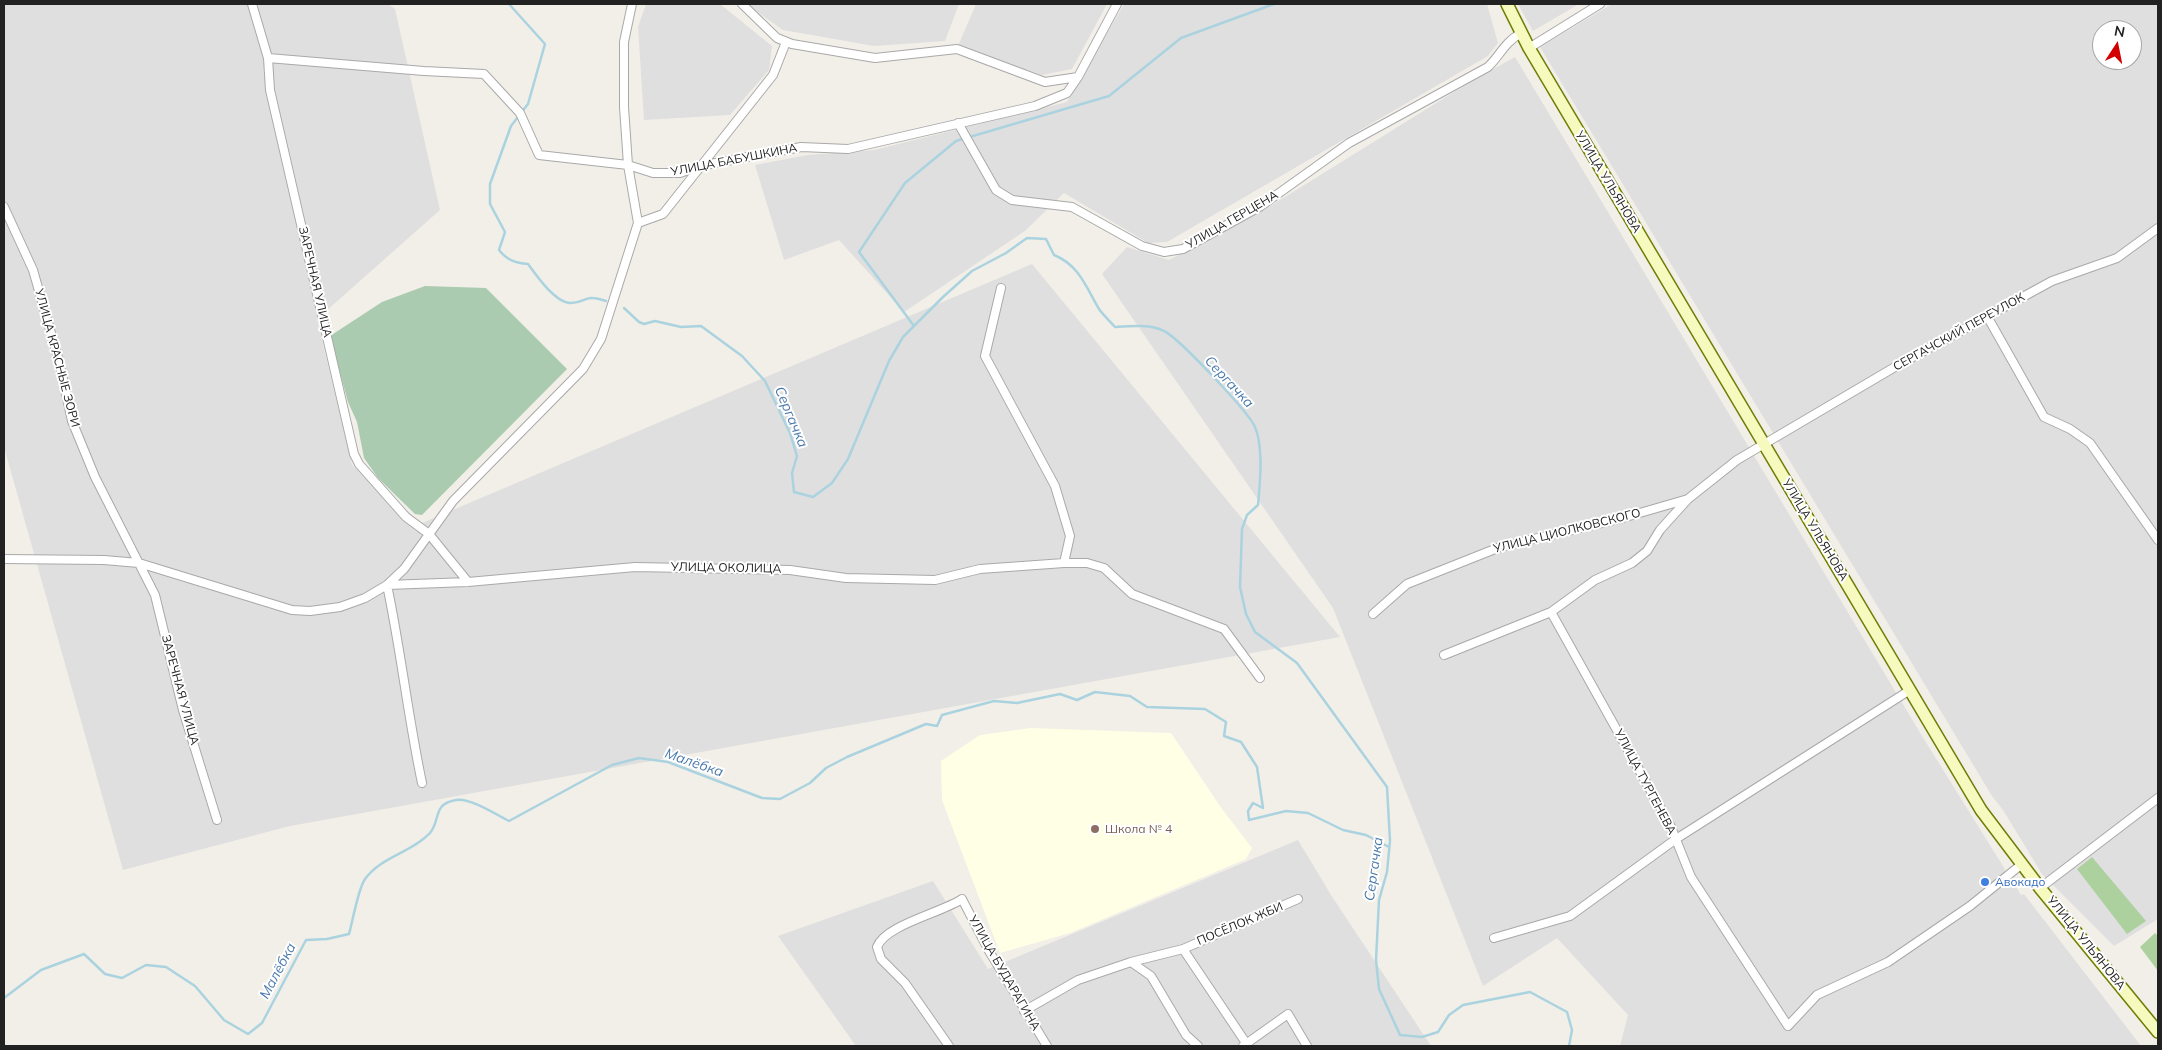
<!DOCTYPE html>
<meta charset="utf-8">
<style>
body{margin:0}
#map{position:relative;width:2162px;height:1050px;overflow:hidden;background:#f2efe9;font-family:Mulish,sans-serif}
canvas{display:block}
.frame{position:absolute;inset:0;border:5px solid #222;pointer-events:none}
.north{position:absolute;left:2092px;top:20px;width:50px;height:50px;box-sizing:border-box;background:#fff;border:1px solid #a7a7a7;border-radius:50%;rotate:11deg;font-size:14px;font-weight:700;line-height:20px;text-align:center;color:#222}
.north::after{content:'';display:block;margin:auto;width:18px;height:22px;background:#d40000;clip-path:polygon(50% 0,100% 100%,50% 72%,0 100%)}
</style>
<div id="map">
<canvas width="2162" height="1050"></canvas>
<div class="frame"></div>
<div class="north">N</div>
</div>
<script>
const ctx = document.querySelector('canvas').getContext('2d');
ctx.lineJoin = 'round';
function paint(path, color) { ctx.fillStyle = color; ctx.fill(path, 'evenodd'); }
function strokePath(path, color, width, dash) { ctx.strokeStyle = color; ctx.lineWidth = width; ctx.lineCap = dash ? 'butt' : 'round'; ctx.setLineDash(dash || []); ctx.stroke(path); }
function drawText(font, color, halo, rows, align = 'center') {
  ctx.font = font + ' Mulish,sans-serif'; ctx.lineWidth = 4; ctx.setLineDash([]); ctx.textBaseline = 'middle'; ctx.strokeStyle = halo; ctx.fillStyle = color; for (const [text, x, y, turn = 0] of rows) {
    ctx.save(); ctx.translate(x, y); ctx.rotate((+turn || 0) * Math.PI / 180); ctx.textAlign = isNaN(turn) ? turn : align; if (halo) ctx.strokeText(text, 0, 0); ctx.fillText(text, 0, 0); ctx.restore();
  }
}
paint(new Path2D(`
 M4,4H388L395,9L440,210L317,319L352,465L422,523L1032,264L1340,637L290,826L123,870L4,447Z
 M646,4H720L772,46L769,70L730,115L644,120L638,27Z
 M746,4H959L945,41L874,46L783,30Z
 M976,4H1107L1072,69L1042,75L958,46Z
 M1124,4H1487L1498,43L1488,56L1167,242L1148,243L1064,193L1025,231L904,312L839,240L784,260L755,165L808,155L874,150L1067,102Z
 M1518,4H1579L1533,31Z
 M1612,4H2158V919L2114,946L2042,874L2003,810L1992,796L1540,47ZM2102,30H2132V60H2102Z
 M1515,57L1922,736L2021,895L2024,894L2141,1046H1620L1628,1015L1557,938L1483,986L1333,608L1102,274L1127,247L1169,260L1264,210L1470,82Z
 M1298,840L1331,895L1431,1046H856L778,936L933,881L988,969Z`), '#e0dfdf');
paint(new Path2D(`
 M1031,728L1171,733L1222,809L1252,848L1246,859L1070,933L1000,953L942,800L941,761L980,735Z`), '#ffffe5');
paint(new Path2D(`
 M2092,857L2146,921L2127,934L2077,869Z
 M2155,933L2158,936V971L2140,947Z`), '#add19e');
paint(new Path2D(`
 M425,286L486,288L567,369L422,515L415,514L378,478L364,458L357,422L348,402L330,336L382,302Z`), '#aacbaf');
strokePath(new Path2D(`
 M509,4L545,44L528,104L511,126L490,184V204L505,232L499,250C507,260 515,263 528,264C536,275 556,304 571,303C587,303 583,293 606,301
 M624,308L639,322L644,324L655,321L681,327L701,326L742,356L765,381L790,433L797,456L792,473L794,492L813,497L832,483L848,459L889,361L903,337L943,297L972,271L1006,253L1027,238L1046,239L1054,255C1079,265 1086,287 1099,309C1103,315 1110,321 1115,327C1130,326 1150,324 1164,331C1179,338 1246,410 1254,425C1264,445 1260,484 1258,505L1247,515L1242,529L1240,587L1246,614L1255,632L1297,663L1387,787L1390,841L1387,872L1379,900L1376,960L1379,989L1400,1035L1422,1037L1438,1032L1449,1015L1463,1005L1530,992L1567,1012L1572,1030L1569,1046
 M914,326L859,252L905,183L956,141L1109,96L1181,38L1274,4
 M4,998L41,970L84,954L105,974L122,978L146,965L166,967L195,986L224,1020L248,1034L262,1023L306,940L327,939L349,934C353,920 358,889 365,879C382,856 411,853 430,833C441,820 432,804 456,800C469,797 497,815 509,821L612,765L639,758L668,762L762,798L780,799L810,783L826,768L847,757L926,724L937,726L942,715L994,701L1017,703L1060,694L1077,700L1095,692L1130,696L1147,707L1205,709L1226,722L1224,736L1241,742L1257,767L1263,808L1253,803L1248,811L1249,820L1286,811L1308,813L1343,830L1366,835L1389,847`), '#aad3df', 2.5);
const minor = new Path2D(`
 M252,4L268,58L270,90L354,454L359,464L406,517L429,534L468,582
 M742,4L777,38L792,44L875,58L957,49L1045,82L1078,77L1117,4
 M1529,48L1600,4
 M268,58L424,71L484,74L520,113L539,155L628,165L653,173H680L700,166L801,147L848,149L1035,106L1067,93L1078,77
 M958,123L996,190L1012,200L1072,207L1142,246L1164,252L1183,249L1261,206L1349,143L1488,67C1502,53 1503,44 1521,33
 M4,207L33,270L59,361L72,421L95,477L155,595L183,710L217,820
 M638,223L663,214L773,75L786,42
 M1001,288L985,356L1055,486L1070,536L1064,563
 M1987,316L2044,417L2070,429L2090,443L2158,540
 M4,559L104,560L139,563L292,610L310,611L340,607L365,598L387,585L404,569L453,501L583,369L601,339L638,223L628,165L624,107V42L632,4
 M387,585L468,582L635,567L790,570L846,578L935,580L980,569L1064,563H1087L1104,568L1132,594L1224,629L1260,678
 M387,585C401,651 408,717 422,783
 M1551,612L1671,827L1691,877L1788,1026L1817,995L1888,962L1970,906L2022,864
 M1373,614L1407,584L1500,547L1619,519L1688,499L1737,460L1900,364L2052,281L2117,258L2158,228
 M1444,655L1551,612L1595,580L1632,563L1647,551L1660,530L1688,499
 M2040,888L2158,798
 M1494,938L1570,916L1676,839L1910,690
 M1183,949L1298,899
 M1131,962L1183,949L1246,1043
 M1024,1011L1078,980L1131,962L1151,976L1186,1035L1198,1046
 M949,1046L905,983L881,959L877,947C885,925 941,913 962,899L989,951L1047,1046
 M1243,1046L1288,1014L1307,1046`);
const secondary = new Path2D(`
 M1507,4L1529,48L1981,810L2040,888L2158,1032`);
strokePath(minor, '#a9a9a9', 10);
strokePath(secondary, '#707d05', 14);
strokePath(minor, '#fff', 8);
strokePath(secondary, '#f7fabf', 11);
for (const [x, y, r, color] of [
 [1095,829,5,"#8d6e63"],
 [1985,882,5,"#3f7fe0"]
]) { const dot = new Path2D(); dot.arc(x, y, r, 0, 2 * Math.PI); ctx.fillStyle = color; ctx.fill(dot); strokePath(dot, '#fff', 2); }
drawText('12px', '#222', '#fff', [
 ["УЛИЦА БАБУШКИНА",734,160,-11],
 ["УЛИЦА УЛЬЯНОВА",1608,182,59],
 ["УЛИЦА ГЕРЦЕНА",1232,220,-30],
 ["ЗАРЕЧНАЯ УЛИЦА",315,282,77],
 ["СЕРГАЧСКИЙ ПЕРЕУЛОК",1959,332,-29],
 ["УЛИЦА КРАСНЫЕ ЗОРИ",57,358,75],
 ["УЛИЦА УЛЬЯНОВА",1815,530,59],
 ["УЛИЦА ЦИОЛКОВСКОГО",1567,531,-14],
 ["УЛИЦА ОКОЛИЦА",726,568,1],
 ["ЗАРЕЧНАЯ УЛИЦА",180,690,75],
 ["УЛИЦА ТУРГЕНЕВА",1645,782,62],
 ["ПОСЁЛОК ЖБИ",1240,924,-23],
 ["УЛИЦА УЛЬЯНОВА",2086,943,51],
 ["УЛИЦА БУДАРАГИНА",1004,973,60]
]);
drawText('12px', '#785e54', '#fff', [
 ["Школа № 4",1105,829]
], 'left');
drawText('12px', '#366cbe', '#fff', [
 ["Авокадо",1995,882]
], 'left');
drawText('italic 14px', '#4a7aab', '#fff', [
 ["Сергачка",1229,382,47],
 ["Сергачка",791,417,67],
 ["Малёбка",694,763,19],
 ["Сергачка",1374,869,-82],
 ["Малёбка",278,971,-62]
]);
</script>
